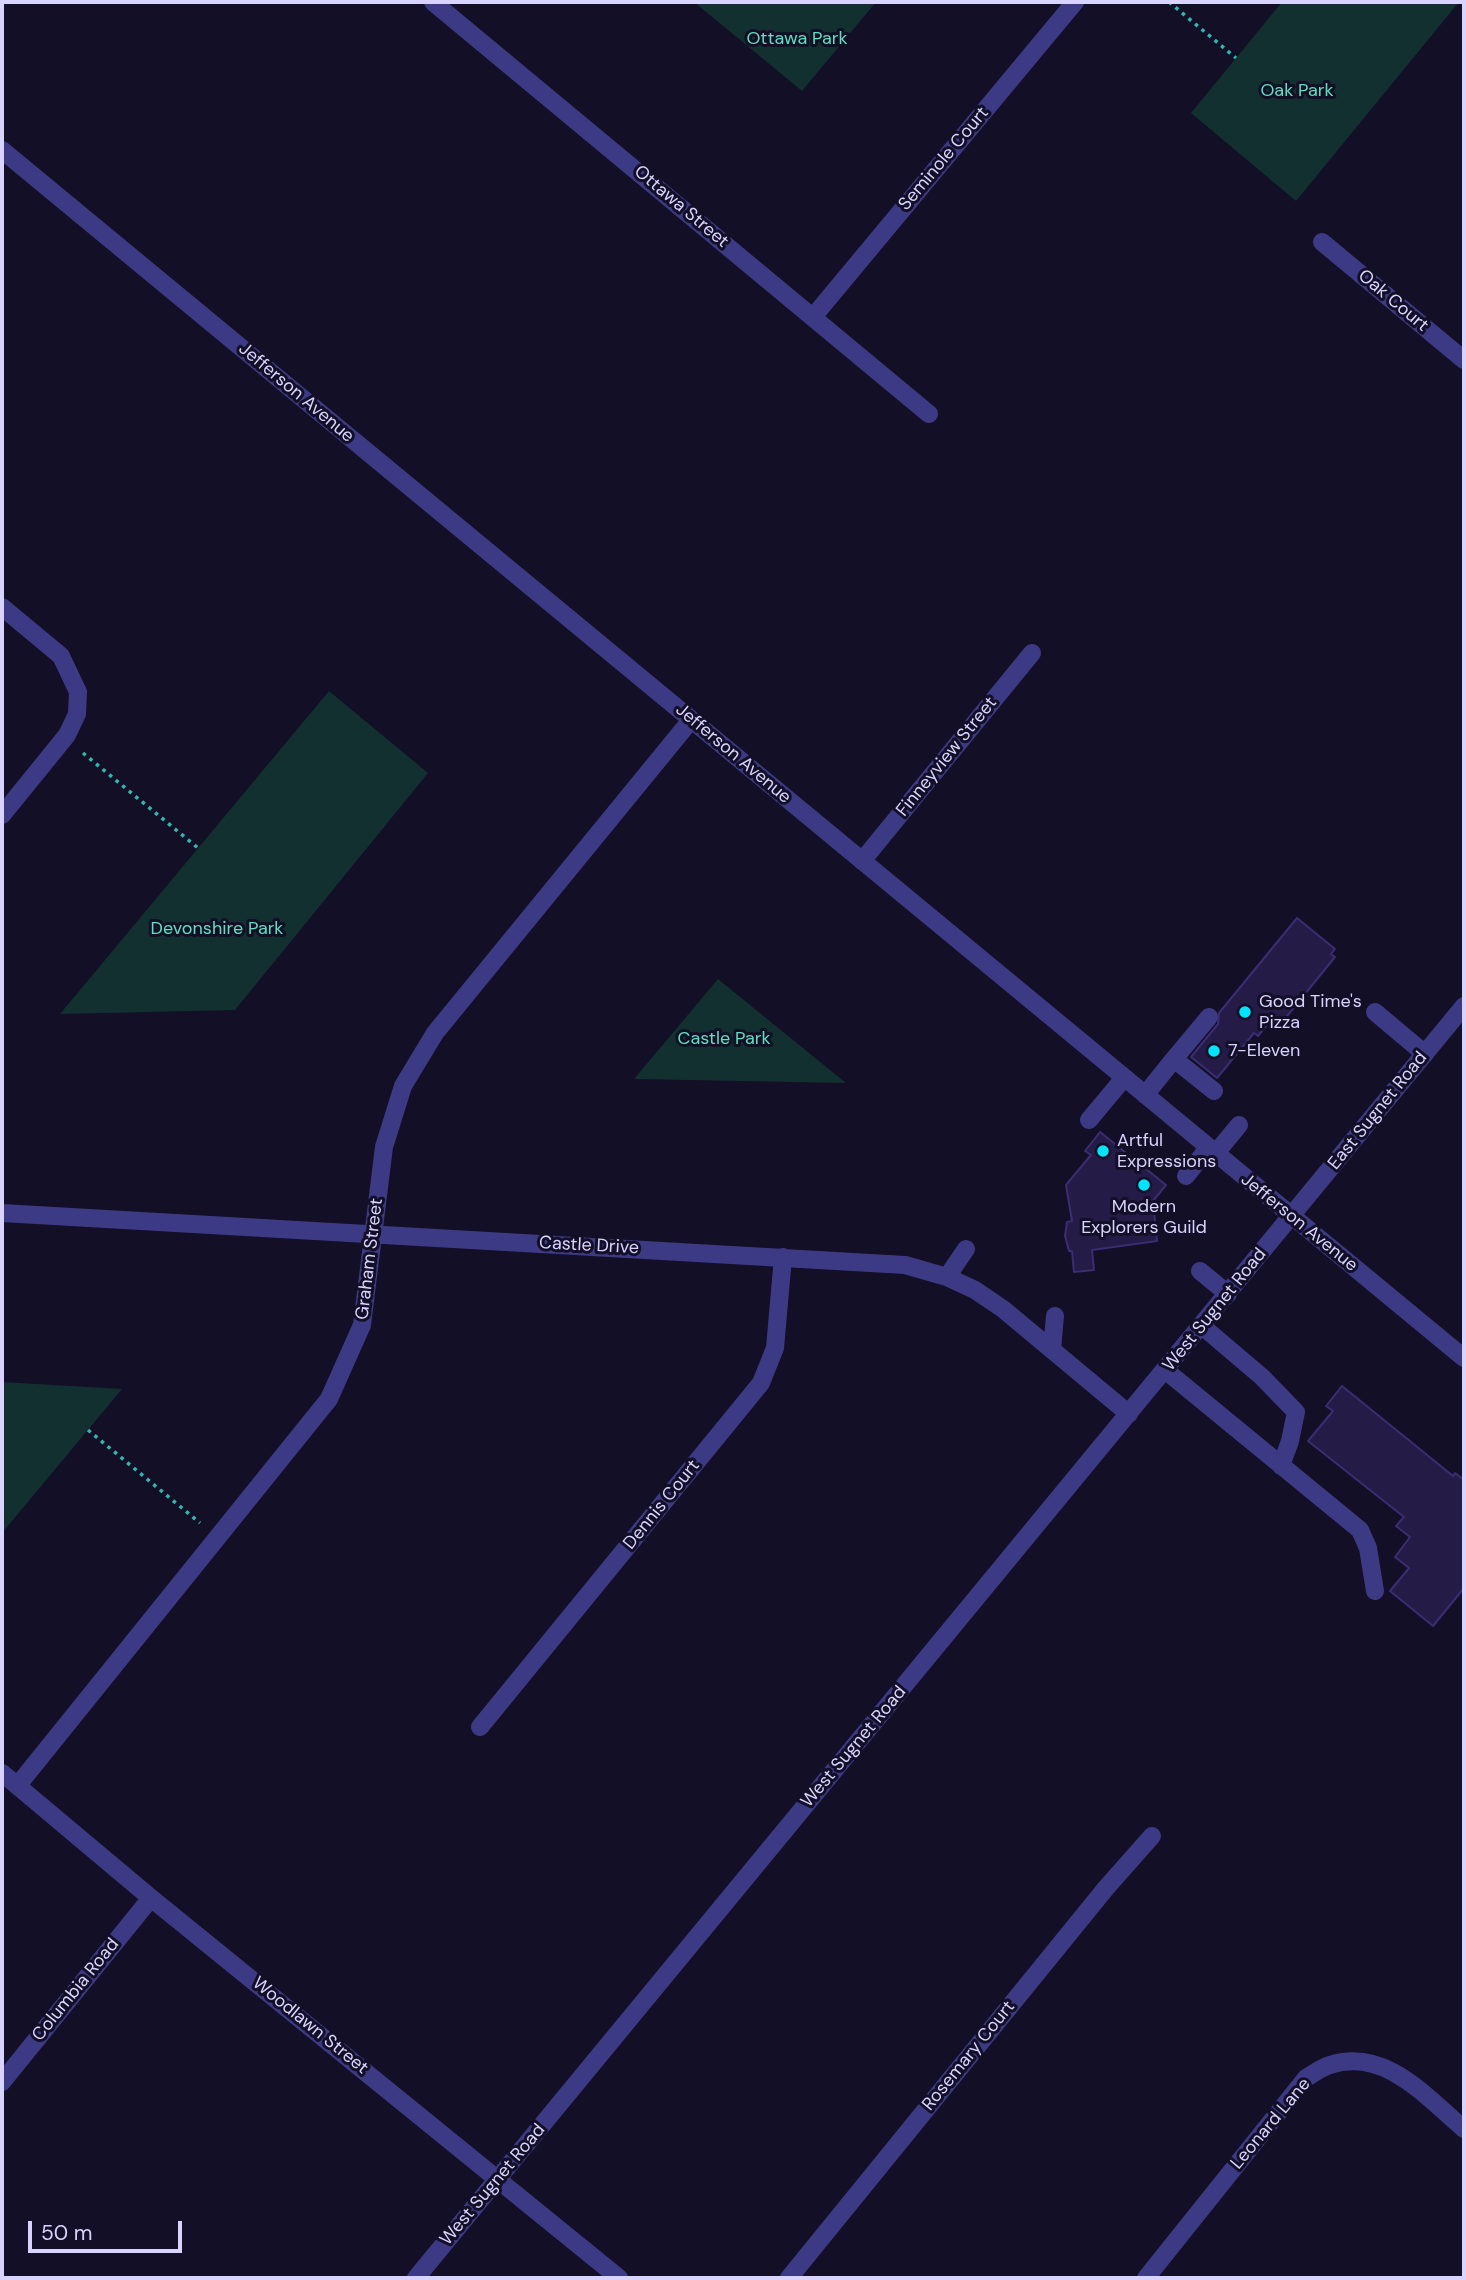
<!DOCTYPE html>
<style>
body{margin:0}
#map{position:relative;width:1466px;height:2280px;overflow:hidden;background:#130f26;font-family:"DM Sans",sans-serif}
canvas{display:block}
.frame{position:absolute;inset:0;border:4px solid #d9d4ff;pointer-events:none}
.scale{position:absolute;left:28px;top:2221px;width:154px;height:32px;box-sizing:border-box;border:4px solid #d9d4ff;border-top:0;padding-left:9px;font-size:21px;line-height:24px;white-space:nowrap;color:#d9d4ff;-webkit-text-stroke:5px #130f26;paint-order:stroke}
</style>
<div id="map">
<canvas width="1466" height="2280"></canvas>
<div class="frame"></div>
<div class="scale">50 m</div>
</div>
<script>
const ctx = document.querySelector('canvas').getContext('2d');
ctx.lineJoin = 'round';
function paint(path, color) { ctx.fillStyle = color; ctx.fill(path, 'evenodd'); }
function strokePath(path, color, width, dash) { ctx.strokeStyle = color; ctx.lineWidth = width; ctx.lineCap = dash ? 'butt' : 'round'; ctx.setLineDash(dash || []); ctx.stroke(path); }
function drawText(font, color, halo, rows, align = 'center') {
  ctx.font = font + ' "DM Sans",sans-serif'; ctx.lineWidth = 6; ctx.setLineDash([]); ctx.textBaseline = 'middle'; ctx.strokeStyle = halo; ctx.fillStyle = color; for (const [text, x, y, turn = 0] of rows) {
    ctx.save(); ctx.translate(x, y); ctx.rotate((+turn || 0) * Math.PI / 180); ctx.textAlign = isNaN(turn) ? turn : align; if (halo) ctx.strokeText(text, 0, 0); ctx.fillText(text, 0, 0); ctx.restore();
  }
}
paint(new Path2D(`
 M694,2H876L802,91Z
 M1282,2H1459L1296,201L1191,113Z
 M329,691L428,773L235,1010L60,1014Z
 M718,979L846,1083L634,1079Z
 M2,1382L122,1389L2,1533Z`), '#12302f');
const building = new Path2D(`
 M1297,918L1335,949L1331,954L1335,957L1279,1026L1271,1020L1258,1036L1254,1033L1217,1078L1191,1057L1218,1024L1219,1013Z
 M1100,1132L1166,1185L1153,1201L1157,1241L1092,1250L1094,1270L1074,1272L1072,1251H1069L1065,1236L1067,1222L1072,1221L1066,1185L1091,1155L1085,1151Z
 M1342,1386L1453,1476L1455,1473L1464,1480V1588L1433,1626L1390,1591L1409,1568L1395,1557L1410,1537L1396,1526L1404,1517L1308,1441L1333,1411L1326,1406Z`);
paint(building, '#241b47');
strokePath(building, '#3b2d73', 2);
strokePath(new Path2D(`
 M1169,2L1236,58
 M83,753L198,848
 M88,1430L200,1523`), '#2fb8b0', 3.5, [3.5, 5]);
strokePath(new Path2D(`
 M433,2L929,414
 M2,150L1464,1358
 M1322,242L1464,360
 M813,317L1075,2
 M2,607L61,656L78,692L77,714L67,735L2,815
 M862,861L1032,653
 M1375,1012L1425,1054
 M1174,1059L1209,1017
 M1145,1095L1174,1059L1214,1091
 M1089,1120L1124,1078
 M1215,1154L1239,1125
 M1186,1176L1208,1148
 M2,1213L905,1265L947,1277L975,1290L1003,1309L1129,1414
 M1200,1271L1228,1294
 M947,1277L966,1249
 M1202,1326L1262,1377L1296,1412L1290,1441L1281,1466
 M1052,1350L1055,1316
 M1165,1370L1360,1530L1368,1548L1375,1591
 M480,1727L761,1383L775,1348L783,1257
 M2,1773L151,1898L619,2278
 M18,1785L329,1399L362,1325L384,1147L403,1086L435,1033L691,720
 M2,2082L151,1898
 M416,2278L1464,1006
 M789,2278L1106,1888L1152,1836
 M1146,2278L1306,2078C1313,2074 1322,2067 1330,2065C1385,2047 1426,2097 1464,2129`), '#3d3a85', 18);
for (const [x, y, r, color] of [
 [1245,1012,7,"#00e5ff"],
 [1214,1051,7,"#00e5ff"],
 [1103,1151,7,"#00e5ff"],
 [1144,1185,7,"#00e5ff"]
]) { const dot = new Path2D(); dot.arc(x, y, r, 0, 2 * Math.PI); ctx.fillStyle = color; ctx.fill(dot); strokePath(dot, '#130f26', 2.5); }
drawText('18px', '#5fe0c0', '#130f26', [
 ["Ottawa Park",797,39],
 ["Oak Park",1297,91],
 ["Devonshire Park",217,929],
 ["Castle Park",724,1039]
]);
drawText('18px', '#d9d4ff', '#130f26', [
 ["Seminole Court",944,159,-50],
 ["Ottawa Street",681,207,40],
 ["Oak Court",1393,301,40],
 ["Jefferson Avenue",296,393,40],
 ["Jefferson Avenue",733,754,40],
 ["Finneyview Street",947,757,-51],
 ["East Sugnet Road",1378,1111,-51],
 ["Jefferson Avenue",1299,1223,39],
 ["Castle Drive",589,1246,3],
 ["Graham Street",370,1259,-83],
 ["West Sugnet Road",1215,1310,-51],
 ["Dennis Court",662,1505,-51],
 ["West Sugnet Road",854,1747,-50],
 ["Columbia Road",76,1990,-51],
 ["Woodlawn Street",310,2026,39],
 ["Rosemary Court",969,2056,-51],
 ["Leonard Lane",1271,2124,-50],
 ["West Sugnet Road",493,2185,-50]
]);
drawText('18px', '#d9d4ff', '#130f26', [
 ["Good Time's",1259,1002],
 ["Pizza",1259,1023],
 ["7-Eleven",1228,1051],
 ["Artful",1117,1141],
 ["Expressions",1117,1162],
 ["Modern",1144,1207,"center"],
 ["Explorers Guild",1144,1228,"center"]
], 'left');
</script>
